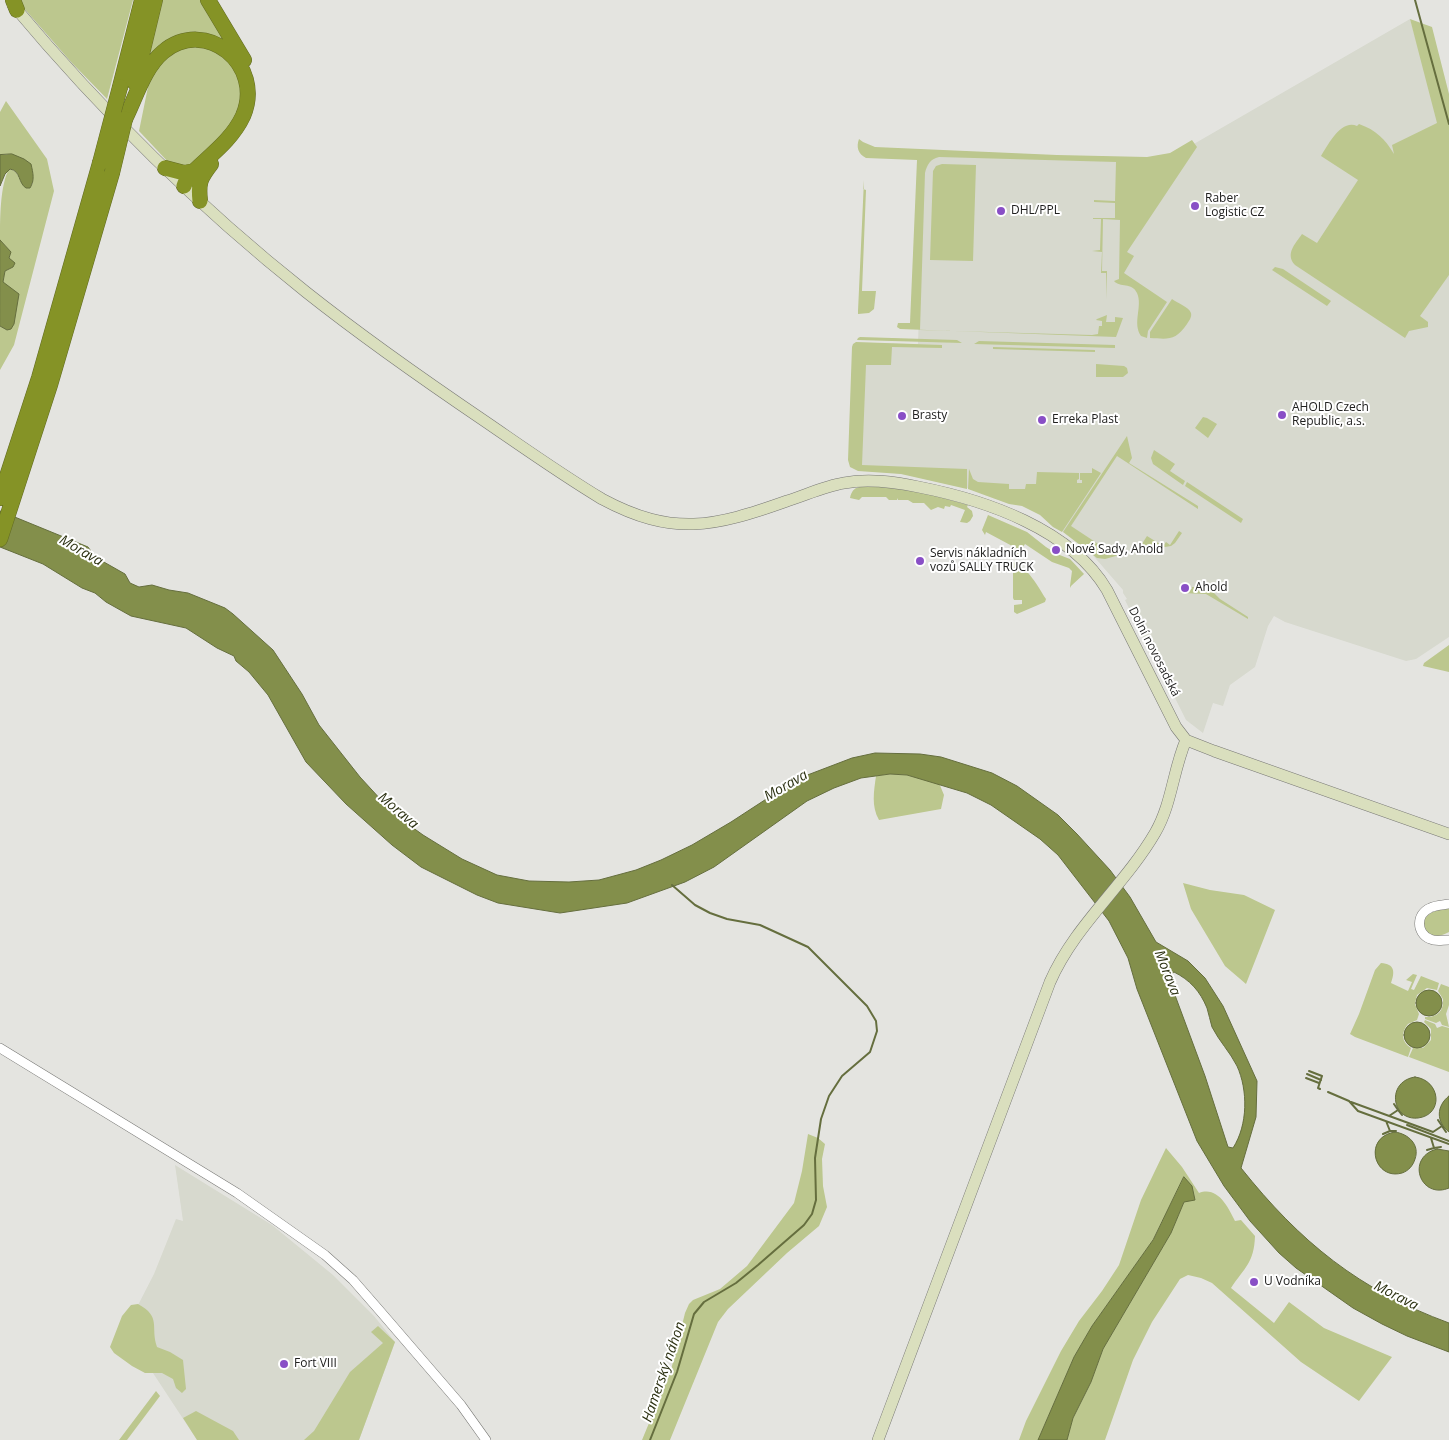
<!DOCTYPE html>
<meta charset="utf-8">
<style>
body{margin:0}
canvas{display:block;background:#e4e4e0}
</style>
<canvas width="1449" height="1440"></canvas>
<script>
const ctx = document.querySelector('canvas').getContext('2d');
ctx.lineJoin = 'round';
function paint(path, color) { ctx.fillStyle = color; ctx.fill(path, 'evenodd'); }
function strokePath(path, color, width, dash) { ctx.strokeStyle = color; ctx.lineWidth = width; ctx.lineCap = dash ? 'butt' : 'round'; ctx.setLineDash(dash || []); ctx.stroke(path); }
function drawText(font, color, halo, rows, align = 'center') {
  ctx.font = font + ' "Open Sans",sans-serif'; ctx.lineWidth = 4; ctx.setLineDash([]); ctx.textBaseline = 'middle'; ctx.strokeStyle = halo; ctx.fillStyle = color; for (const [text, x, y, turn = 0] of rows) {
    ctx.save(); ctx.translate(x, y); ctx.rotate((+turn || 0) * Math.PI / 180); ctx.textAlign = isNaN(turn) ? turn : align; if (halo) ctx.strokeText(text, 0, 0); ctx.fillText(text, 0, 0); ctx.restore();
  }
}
paint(new Path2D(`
 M1410,19L1449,157V637L1416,659L1406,661L1285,622L1274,616L1268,626L1255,667L1230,685L1223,706L1213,703L1203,733L1186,720L1167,682H1165L1125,600L1127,599L1123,593V590L1090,552L1080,543L1053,525L1041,514L1022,504L937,479L859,468L863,343L918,344L924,154L1152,161L1154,167Z
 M175,1165L272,1225L333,1275L374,1316L395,1342L359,1440H197L151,1370L118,1344L154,1274L176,1219L183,1221Z`), '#d7d9ce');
paint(new Path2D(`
 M19,0H133L107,99L71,62L22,6Z
 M163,0H201L208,15L228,45L218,38L200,33L149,58Z
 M1410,19L1432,27L1449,94V275L1420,316L1428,322V327L1409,331L1405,338L1295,265C1285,254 1295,244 1302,234L1317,243L1358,180L1321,156C1328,145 1341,119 1357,126L1359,124C1376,130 1385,139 1394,154L1392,145L1437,123Z
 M207,45L241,71V114L192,170L170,164L139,131L149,82L154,70L176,49Z
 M6,101L47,159L54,191L14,345L0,370V326L7,330L3,282L5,271L13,267L9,258L11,252L0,240C0,219 0,185 9,169C20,171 18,182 26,188H30L33,183L7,154L0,155V112Z
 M859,139L863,142L875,147L1057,155L1147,157L1170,153L1192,140L1197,147L1127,252L1134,256L1124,273L1167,302L1148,331L1147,338L1141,336C1132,323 1143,306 1137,293C1132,282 1120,288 1114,281L1119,279L1120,220L1103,219L1102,271H1107L1106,299V273H1101L1102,252L1092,251L1100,250L1101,219H1093V218H1115V203L1094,202V200L1115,201L1116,162L939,157C930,159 927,165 925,173L920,330L1092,335L1098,334L1099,326H1102V321L1096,320L1097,319L1107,315L1106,322H1115V317L1123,318L1116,337L900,329L897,327L898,323H910L917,160L866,158C858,154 856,147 859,139Z
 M942,164L976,165L973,261L930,260L933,171L936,166Z
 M864,180L863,189L866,190L862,291H876L874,309L869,313L858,314V311Z
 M1275,267L1283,269L1331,301L1327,306L1272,270Z
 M1172,299C1177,303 1189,307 1191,313C1192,317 1189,321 1187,324C1175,341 1169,339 1150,338V332Z
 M860,337L957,340L962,343L857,340L858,338Z
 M979,341L1115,345V348L974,344Z
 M856,342L942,345V348L892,347L891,365H866L862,465L967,469V489L901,474L858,471L850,467L848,460L852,347L853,344Z
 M993,347L1095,350V352L993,349Z
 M1096,364L1124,366L1127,368L1128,373L1123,377H1096Z
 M1203,417L1207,418L1217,424L1208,438L1195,428Z
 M1127,436L1132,458L1129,463L1198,506V509L1117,456L1071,526L1115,555L1118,551L1123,554L1105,559L1097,558L1063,532Z
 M1154,450L1175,464L1170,471L1185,481L1183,485L1153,464L1151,458Z
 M1092,468L1101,473L1062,532L1053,527L1040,515L1022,506L1009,504L968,489L969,469L973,479L978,482L1009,484V489H1025L1026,484H1036L1037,472L1079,473V479L1077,480V483H1082V480H1080V473H1092Z
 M1187,482L1243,519L1241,523L1185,486Z
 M874,486C906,488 938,496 968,505L967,507L972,511L973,516L970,521L967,523L960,522L965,510L951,505L950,507L945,506L944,509L938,507L931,510L924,503H913L908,500H898V498L897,500H889L886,497H862L859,500L850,498C853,484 862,487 874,486Z
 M988,515L1027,532L1046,547L1057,554L1070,559L1084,574L1071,586V588L1070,586L1072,571L1069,568L1052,562L1025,544L1018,555L1013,554L1014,547L986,532L985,535L982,530Z
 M1179,531L1182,533L1175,543L1171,546L1129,553L1133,547L1138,550L1147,536L1163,546L1166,542L1170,545Z
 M1013,562C1028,567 1038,587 1046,599L1045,602L1017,614L1014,612V605L1022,604V600H1014L1013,598Z
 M1192,587H1208L1220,599L1248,617V619L1206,594L1181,593V590L1192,589Z
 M1449,645V672L1423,666L1424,663Z
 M890,774L907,775L939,783L944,795L941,809L879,820C871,806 874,791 876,776Z
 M1183,883L1210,890L1244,895L1275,910L1246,984L1225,966L1191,909Z
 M1449,908V932C1439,937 1434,938 1425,932L1423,921C1429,911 1438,910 1449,908Z
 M1381,963C1395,964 1395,972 1391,983L1408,991L1412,982L1406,980L1413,974L1417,975L1411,989L1414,990L1421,976L1439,983L1437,990L1427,988L1417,995L1415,1004L1419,1014L1417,1020L1408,1024C1401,1032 1401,1042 1411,1048L1408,1057L1355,1037L1350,1034L1359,1014L1375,970Z
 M1441,984L1449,987V1005L1446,1014L1449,1027L1442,1025L1440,1021L1436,1023L1425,1019V1017C1437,1018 1444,1011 1443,999L1438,991Z
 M1425,1020L1435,1024L1437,1028L1442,1026L1449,1028V1072L1409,1057L1413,1048H1423L1431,1040V1029L1424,1022Z
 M808,1134L818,1138L825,1144L822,1159L823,1186L827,1207L819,1226L787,1253L728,1309L718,1322L670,1440H642L671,1370L685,1313L689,1304L693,1300L720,1289L747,1266L794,1203L802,1171Z
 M1166,1148L1182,1167L1199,1193C1218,1186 1228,1207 1235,1221L1241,1220L1255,1236C1254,1263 1245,1267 1231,1288L1274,1323L1289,1302L1324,1328L1392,1357L1359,1401L1301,1362L1212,1283L1201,1278L1188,1275L1180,1279L1152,1322L1133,1360L1105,1440H1067L1073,1418L1091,1382L1103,1349L1171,1233L1184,1202L1192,1186L1162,1221L1153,1240L1092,1326L1074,1357L1038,1440H1019L1026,1421L1061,1351L1079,1321L1102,1291L1119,1265L1141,1200Z
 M138,1304C162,1317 150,1327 157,1347L170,1352L183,1360L186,1389L182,1393L176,1388L173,1379L162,1373H145L132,1366L114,1353L110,1347L122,1316L131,1305Z
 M378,1326L395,1342L359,1440H304L314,1431L350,1372L383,1343L371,1332Z
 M156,1391L160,1396L127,1440H119Z
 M196,1411L233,1431L239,1440H197L183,1418Z`), '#bcc78e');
const water = new Path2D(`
 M12,154L24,159L31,164C33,173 35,180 30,188H26C18,183 21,171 10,169L5,174L0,186V155Z
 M0,240L11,252L9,258L15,263L13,267L5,271L3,282L19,294L14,324L11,329L7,330L0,326Z
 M0,511L88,547L95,557L125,574L130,583L139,587L152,585L169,590L188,593L225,608L233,614L273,650L302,694L319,725L360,777L394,814L423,835L462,859L497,875L529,881L569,882L599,880L636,870L661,860L692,845L731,822L797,779L852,758L875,753L920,754L941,757L992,773L1017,786L1058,815L1077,834L1110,870L1130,897L1156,942L1188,961L1205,978L1223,1006L1257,1081L1256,1117L1241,1168C1300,1242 1359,1290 1449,1323V1352L1407,1336L1382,1324L1353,1308L1296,1268L1279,1253L1250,1221L1224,1186L1197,1141L1137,989L1128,958L1109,921L1058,855L1040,839L991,805L967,793L907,775L890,774L861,778L834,788L807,801L714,867L685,882L627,903L560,913L498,903L477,895L421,867L392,845L346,804L306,762L268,695L249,672L236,661L234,656L217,648L186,628L131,616L106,602L95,593L82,588L43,564L0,547ZM1174,972C1190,980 1200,991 1207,1008C1209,1014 1210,1021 1212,1027C1219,1041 1230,1052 1237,1066C1248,1090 1248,1125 1233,1148L1228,1147L1205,1076L1169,979Z
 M1416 1003a13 13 0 1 1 26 0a13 13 0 1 1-26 0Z
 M1404 1035a13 13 0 1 1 26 0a13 13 0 1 1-26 0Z
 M1415,1077C1441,1080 1444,1115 1418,1118C1391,1121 1386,1081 1415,1077Z
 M1449,1096V1132C1436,1122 1436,1106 1449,1096Z
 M1395,1132C1409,1134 1420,1145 1415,1159C1413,1166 1408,1171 1402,1173C1374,1181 1362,1137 1395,1132Z
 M1437,1149L1449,1151V1188C1420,1200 1405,1157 1437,1149Z
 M1184,1177L1192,1186L1195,1200L1184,1202L1171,1233L1103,1349L1091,1382L1073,1418L1067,1440H1038L1074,1357L1092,1326L1153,1240Z`);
paint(water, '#838f4b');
strokePath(water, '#656e3e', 1);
strokePath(new Path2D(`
 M1415,0L1449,124
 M1309,1071L1322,1076L1318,1088L1320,1089
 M1307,1074L1321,1080
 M1306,1078L1319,1083
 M1328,1092L1349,1101L1358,1111L1449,1144
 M1351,1102L1433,1132L1442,1126L1446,1132
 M1394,1104L1398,1110
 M1389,1116L1398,1110L1402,1115
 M1438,1120L1442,1126
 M1386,1121L1390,1131H1396
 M1407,1125L1449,1141
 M1383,1134L1390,1131
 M1434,1148L1441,1147
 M1427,1150L1434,1148L1431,1138
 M650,1440L677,1372L694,1314L704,1302L736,1283L758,1265L804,1225L812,1214L816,1200L815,1158L821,1119L829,1096L842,1076L870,1052L877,1031L876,1021L867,1006L808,947L760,925L727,919L710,913L695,905L672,885`), '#656e3e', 2);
const minor = new Path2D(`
 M1449,904C1443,905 1435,905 1430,908C1416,914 1416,933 1430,939C1436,942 1442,940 1449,940
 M0,1048L237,1193L325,1255L353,1280L380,1311L461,1405L486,1440`);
const secondary = new Path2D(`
 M13,5C100,109 199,207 306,292C364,338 424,380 486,422C524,448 562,475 602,499C673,537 714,527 787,501C806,495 825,486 844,483C869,478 895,482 919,487C985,500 1071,529 1107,590L1176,727L1186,740L1214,751L1449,834
 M878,1440L1050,982C1075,925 1124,886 1155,833C1172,804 1173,770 1186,740`);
const motorway = new Path2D(`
 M13,0L17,10
 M208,0L244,60
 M135,83L155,0
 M120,87L142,0
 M125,119C136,97 144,68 163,52C206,16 265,65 243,116C231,142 206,158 187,178L184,186
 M165,168L184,173L195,171
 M200,201C198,183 200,178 211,164
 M0,498L39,378L100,163
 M0,539L50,385L112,173`);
strokePath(minor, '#787875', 10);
strokePath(secondary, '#787875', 12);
strokePath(motorway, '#626b24', 16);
strokePath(minor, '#fff', 9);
strokePath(secondary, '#dadfbe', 11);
strokePath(motorway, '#859326', 15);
const motorwayBridge = new Path2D(`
 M100,163L120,87
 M112,173L125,119`);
strokePath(motorwayBridge, '#626b24', 16, []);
strokePath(motorwayBridge, '#859326', 15);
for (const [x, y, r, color] of [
 [1195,206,5,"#894fc6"],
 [1001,211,5,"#894fc6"],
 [1282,415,5,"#894fc6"],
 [902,416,5,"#894fc6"],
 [1042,420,5,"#894fc6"],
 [1056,550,5,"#894fc6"],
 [920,561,5,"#894fc6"],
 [1185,588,5,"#894fc6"],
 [1254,1282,5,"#894fc6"],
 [284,1364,5,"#894fc6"]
]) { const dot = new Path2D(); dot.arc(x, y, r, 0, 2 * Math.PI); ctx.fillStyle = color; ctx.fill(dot); strokePath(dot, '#fff', 2); }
drawText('12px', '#20201f', '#fff', [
 ["Raber",1205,199],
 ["Logistic CZ",1205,213],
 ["DHL/PPL",1011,211],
 ["AHOLD Czech",1292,408],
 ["Republic, a.s.",1292,422],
 ["Brasty",912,416],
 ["Erreka Plast",1052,420],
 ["Nové Sady, Ahold",1066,550],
 ["Servis nákladních",930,554],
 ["vozů SALLY TRUCK",930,568],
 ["Ahold",1195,588],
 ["U Vodníka",1264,1282],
 ["Fort VIII",294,1364]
], 'left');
drawText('12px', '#20201f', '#fff', [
 ["Dolní novosadská",1154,652,63]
]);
drawText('italic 14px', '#2c3112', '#fff', [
 ["Morava",81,551,30],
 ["Morava",786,786,-30],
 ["Morava",398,811,40],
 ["Morava",1167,973,68],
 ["Morava",1396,1296,27],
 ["Hamerský náhon",664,1372,-71]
]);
</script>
